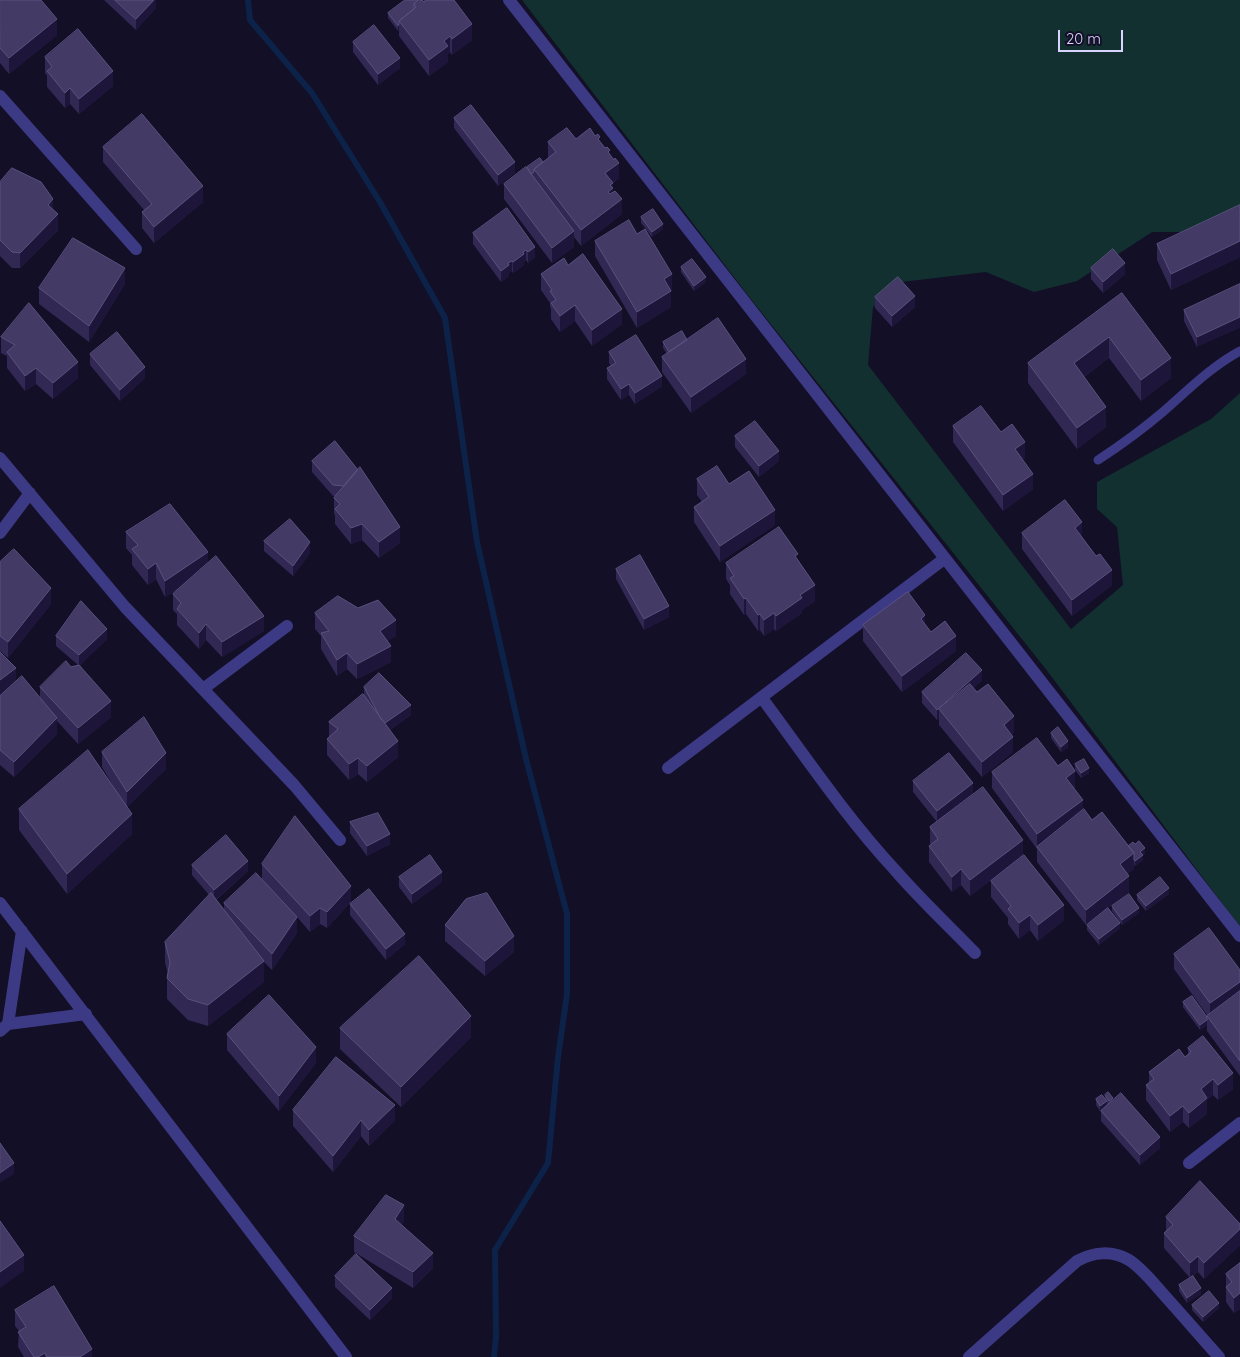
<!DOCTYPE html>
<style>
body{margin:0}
#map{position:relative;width:1240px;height:1357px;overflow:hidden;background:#130f26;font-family:Quicksand,sans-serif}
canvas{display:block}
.scale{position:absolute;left:1058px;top:30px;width:65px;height:22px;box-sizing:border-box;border:2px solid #d9d4ff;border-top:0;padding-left:6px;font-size:15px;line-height:18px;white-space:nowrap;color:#d9d4ff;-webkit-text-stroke:4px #130f26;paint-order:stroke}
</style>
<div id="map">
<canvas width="1240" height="1357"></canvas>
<div class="scale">20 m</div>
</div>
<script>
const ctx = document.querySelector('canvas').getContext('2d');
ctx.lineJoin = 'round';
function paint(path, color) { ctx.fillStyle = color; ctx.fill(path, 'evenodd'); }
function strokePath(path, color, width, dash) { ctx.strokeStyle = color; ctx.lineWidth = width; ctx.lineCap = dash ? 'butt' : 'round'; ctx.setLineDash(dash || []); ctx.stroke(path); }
paint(new Path2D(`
 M522,0H1240V216L1198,232H1152L1077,281L1034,292L986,272L901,282L873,307L868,365L1071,629L1123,585L1117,527L1097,509V482L1211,419L1240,393V927L1045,668L750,298Z`), '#12302f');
strokePath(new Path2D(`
 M248,0L250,20L312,93L380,202L445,318L477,542L526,759L567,914V994L558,1057L548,1163L495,1250L496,1336L494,1357`), '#0c2248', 6);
strokePath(new Path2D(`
 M1098,460C1121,445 1143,429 1164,411C1188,390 1212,366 1240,351`), '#3d3a85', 9);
strokePath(new Path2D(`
 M509,0L1240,936
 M0,96L136,249
 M0,458L125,607L294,785L340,840
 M0,533L30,493
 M203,689L287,626
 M762,698C805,756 846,817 895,870C920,899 948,925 975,953
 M668,768L944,559
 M0,903L346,1357
 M8,1024L22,931
 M0,1031L8,1024L86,1014
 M1189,1163L1240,1123
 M969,1357L1077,1261C1093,1252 1112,1250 1129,1260C1143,1269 1154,1284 1165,1296C1183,1316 1201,1337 1219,1357`), '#3d3a85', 12);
paint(new Path2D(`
 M0,0L57,35L9,74L0,63Z
 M104,0H156V8L136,30Z
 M424,0H454L472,40L452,55L450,52L448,54V62L429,76L399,36V30L398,31L388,18V13L424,2Z
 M353,42L400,68L378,85L353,52Z
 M45,57L113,86L79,114L70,104L65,108L47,87V76L45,73Z
 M454,118L515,173L498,186L454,128Z
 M576,139L600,142L610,154L619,178L613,183V192L622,214L581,246L574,237V247L552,263L504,199V184L527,169L543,162L548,158V142Z
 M103,147L203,202L154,243L142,228V212L144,210L103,162Z
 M0,182L53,210L58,230L20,268H12L0,256Z
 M1240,205V257L1171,290L1157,260V244Z
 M507,208L535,257L528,263L526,260L524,262V265L513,273L512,271L509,273V276L501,282L473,244V233Z
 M641,217L663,229L652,237L641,223Z
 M595,241L672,290L671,291V307L637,328L595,256Z
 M568,265L622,324L592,346L575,321L560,332L551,319V309L550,307V303L541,290V274Z
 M681,267L706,282L694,291L681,272Z
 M1091,268L1125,274L1103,293L1091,279Z
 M125,284L89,342L39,304V288Z
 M1240,284L1197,347L1184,321V310Z
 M1122,293L1171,378L1141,401L1109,358L1084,377L1106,427L1077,449L1028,383V363Z
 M875,297L915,307L892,327L875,308Z
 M1,337L78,378L53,399L36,384L25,391L7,368V356L1,353Z
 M687,340L746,374L691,413L662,372V357L667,354L663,348V342Z
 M609,352L662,386L635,404L629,395L621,400L607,379V368L611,366L609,363Z
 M90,354L145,378L120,401L90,365Z
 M953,426L1001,432L1025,458L1023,459L1033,489L1003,511L953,442Z
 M735,436L779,461L759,477L735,447Z
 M335,441L400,543L379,558L362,540L351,544L335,524V515L334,514V498L335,496H333L312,472V461Z
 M697,479L775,525L720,562L694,522V507L702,502L697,495Z
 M126,532L208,562L264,631L222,657L206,640L199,649L177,625V614L173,610V594L184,585L165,597L156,579L148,585L132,565V555L126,548Z
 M1022,533L1082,537L1096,556L1112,585L1072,616L1022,549Z
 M264,541L310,553L293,576L264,551Z
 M798,560L815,601L802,610V613L776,631L774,629L764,636L760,630L758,631L746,614L744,615L730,594V585L726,579V563Z
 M0,562L51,604L8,658L0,651Z
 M616,569L669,617L644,630L616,579Z
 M315,613L396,636L387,641L391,662L357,679L347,669L337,676L321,649V636L315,629Z
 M863,625H925L931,632L956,651L902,692L863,641Z
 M56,636L107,639L80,665L111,717L78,744L57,721V734L14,777L0,765V696L4,693L0,696V652L16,682L40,698V687L71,667L78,665L56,646Z
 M982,681L973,688L1014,732L1012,734L1013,752L982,777L939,725V718L937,720L922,703V692Z
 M364,687L411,715L390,730L398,757L367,782L358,774L349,780L327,755V739L329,738V722L364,694Z
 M1051,733L1068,747L1061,752L1051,738Z
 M102,752L166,769L127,807L132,834L67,894L19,830V809L115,789L102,767Z
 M1075,764L1089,773L1081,778L1075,770Z
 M1058,766L1075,786L1074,788L1083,810L1092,820L1128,846L1135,844L1145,853L1143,855V860L1135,866L1134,865V869L1127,874L1129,892L1086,925L1037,862V849L992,788V772Z
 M913,781L973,793L945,816L1023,856L1064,920L1038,941L1030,930L1019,939L1008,924V918L991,897V881L1020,858L970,896L961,885L952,892L929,862V846L931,845L930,843V827L937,822L913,792Z
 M350,822L390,844L367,856L350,833Z
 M262,864L351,902L327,928L320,924L310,932L297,917V933L272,970L263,961L264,982L208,1026L188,1020L167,999V978L168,974L165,963V942L209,895L192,875V865L248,871L216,900L224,911V903L262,879Z
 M399,877L442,882L412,904L399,887Z
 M1169,894L1146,911L1137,900V895Z
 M350,904L405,944L386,960L350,915Z
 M1112,906L1139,913L1122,925L1112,911Z
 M445,925L514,952L485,976L445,941Z
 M1087,925L1120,928L1099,945L1087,930Z
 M1174,954L1240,970V1076L1207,1031V1025L1200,1030L1183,1007V1002L1207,1017V1015L1174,969Z
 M340,1028L471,1037L401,1107L340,1049Z
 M227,1034L316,1063L279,1111L227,1050Z
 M1188,1048L1233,1089L1218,1100L1213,1095L1207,1100V1114L1189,1128L1183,1122L1170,1132L1146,1100V1085L1149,1083V1072L1185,1057L1188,1054Z
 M1105,1095L1113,1100L1160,1148L1140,1165L1101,1121V1111H1100L1096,1105V1099L1105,1098Z
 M293,1110L395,1120L369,1146L361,1136L333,1172L293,1126Z
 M1166,1217L1240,1224V1245L1204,1279L1198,1272L1193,1276L1201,1294L1187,1303L1179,1291V1285L1190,1278L1164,1248V1233L1166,1231Z
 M404,1221L401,1225L433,1268L413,1288L354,1252V1236Z
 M1240,1263V1309L1234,1313L1226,1302V1274Z
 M335,1276L392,1298L370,1320L335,1287Z
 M1192,1305L1219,1308L1203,1322L1192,1310Z
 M15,1310L92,1357H24L18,1347L19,1331L15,1326Z`), '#312854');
paint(new Path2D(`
 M154,0H156V8L136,30V19Z
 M57,19V35L9,74V58Z
 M399,24V30L398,31V26Z
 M472,24V40L452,55V39Z
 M450,36V52L448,54V62L429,76V60L444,41Z
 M400,58V68L378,85V74Z
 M113,71V86L79,114V99Z
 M70,88V104L65,108V93Z
 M515,162V173L498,186V175Z
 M619,163V178L605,188V173Z
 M613,183V199L608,192L610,185Z
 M203,186V202L154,243V227Z
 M53,199V215L48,205Z
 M622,199V214L581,246V230Z
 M58,214V230L20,268V253Z
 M663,224V229L652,237V232Z
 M574,231V247L552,263V248Z
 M1240,241V257L1171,290V274Z
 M535,247V257L528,263V252Z
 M526,250V260L524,262V265L513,273V262Z
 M512,261V271L509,273V276L501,282V271L508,263Z
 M1125,263V274L1103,293V282Z
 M125,268V284L89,342V326Z
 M672,274V290L664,295V279Z
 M706,277V282L694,291V286Z
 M671,291V307L637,328V312Z
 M915,296V307L892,327V316Z
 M575,305V321L560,332V316Z
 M622,309V324L592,346V330Z
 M1240,317V328L1197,347V337Z
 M1109,337V358L1074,384V363Z
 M1171,358V378L1141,401V380Z
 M746,359V374L691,413V397Z
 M78,362V378L53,399V383Z
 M145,367V378L120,401V390Z
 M36,368V384L25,391V376Z
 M662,376V386L635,404V393Z
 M629,384V395L621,400V389Z
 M1106,407V427L1077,449V428Z
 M1025,442V458L1015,465V449Z
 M779,451V461L759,477V466Z
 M1033,474V489L1003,511V495Z
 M775,510V525L720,562V546Z
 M1082,522V538L1075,528Z
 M362,524V540L351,544V528Z
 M400,527V543L379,558V542Z
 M310,542V553L293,576V566Z
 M208,552V568L165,597V581Z
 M156,563V579L148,585V569Z
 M1112,570V585L1072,616V600Z
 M815,585V601L802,610V613L776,631V616L800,595Z
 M51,588V604L8,658V642Z
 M746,598V614L744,615V599Z
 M669,606V617L644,630V619Z
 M774,613V629L764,636V620Z
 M760,614V630L758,631V615Z
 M925,615V631L921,619Z
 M264,616V631L222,657V642Z
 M396,620V636L380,646V631Z
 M206,624V640L199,649V633Z
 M107,629V639L79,666V655Z
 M956,636V651L902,692V676Z
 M391,646V662L357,679V664Z
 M347,653V669L337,676V660Z
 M16,668V684L0,696V680Z
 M982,670V681L944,714L939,709V718L937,720V710Z
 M111,701V717L78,744V728Z
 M411,705V715L384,734V724Z
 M1014,716V732L1004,741V725Z
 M57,718V734L14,777V762Z
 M1013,737V752L982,777V762Z
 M398,741V757L367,782V766Z
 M1068,741V747L1061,752V747Z
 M166,753V769L127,807V792Z
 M358,758V774L349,780V764Z
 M1089,768V773L1081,778V773Z
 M1075,771V786L1066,793V778Z
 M973,783V793L937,822V811Z
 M1083,800V816L1037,848V834Z
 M132,814V834L67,894V874Z
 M390,834V844L367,856V846Z
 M1023,840V856L970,896V880Z
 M1145,848V853L1143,855V860L1135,866V861L1140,852Z
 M1134,853V869L1120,880V864Z
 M248,861V871L214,901V890Z
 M961,869V885L952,892V877Z
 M442,872V882L412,904V894Z
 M1129,876V892L1086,925V910Z
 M351,886V902L327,928V912Z
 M1169,888V894L1146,911V906Z
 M1064,905V920L1038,941V925Z
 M320,908V924L310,932V916Z
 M1139,908V913L1122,925V920Z
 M1030,915V930L1019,939V923Z
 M297,917V933L272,970V954Z
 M1120,923V928L1099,945V939Z
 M405,934V944L386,960V949Z
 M514,936V952L485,976V961Z
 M264,961V982L208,1026V1005Z
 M1240,982V998L1210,1019V1003Z
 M471,1016V1037L401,1107V1087Z
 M1207,1020V1025L1200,1030V1025Z
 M316,1047V1063L279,1111V1096Z
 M1233,1073V1089L1218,1100V1085Z
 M1213,1079V1095L1207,1100V1114L1189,1128V1113L1201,1089Z
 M1107,1101V1106L1100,1111V1106Z
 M395,1105V1120L369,1146V1130Z
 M1183,1106V1122L1170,1132V1116Z
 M361,1120V1136L333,1172V1156Z
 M1160,1137V1148L1140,1165V1155Z
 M14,1163V1174L0,1183V1173Z
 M404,1205V1221L395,1235V1219Z
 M1240,1229V1245L1204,1279V1263Z
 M433,1253V1268L413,1288V1272Z
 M24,1255V1271L0,1288V1272Z
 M1198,1256V1272L1190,1278V1263Z
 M392,1288V1298L370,1320V1310Z
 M1201,1288V1294L1187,1303V1298Z
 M1240,1293V1309L1234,1313V1298Z
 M1219,1303V1308L1203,1322V1317Z
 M92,1349V1357H80Z
 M45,1353V1357H38Z`), '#1d163a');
const building = new Path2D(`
 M0,0H41L57,19L9,58L0,48Z
 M115,0H154L136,19Z
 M405,0H418L414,4V9L399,21V24L398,26L388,13Z
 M419,0H422L424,2L426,0H454L472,24L452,39L450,36L444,41L448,46L429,60L399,21L416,7L414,4Z
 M374,25L400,58L378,74L353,42Z
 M78,29L113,71L79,99L70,88L65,93L47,71L52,67L45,57Z
 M471,105L515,162L498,175L454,118Z
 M142,114L203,186L154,227L142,212L152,204L103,147Z
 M567,128L576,139L590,128L595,136L598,134L600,137L598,139L605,148L607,147L610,150L608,152L614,160L615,158L619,163L605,173L613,183L610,185L613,188L608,192L610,194L615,191L622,199L581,230L534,169L556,152L548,142Z
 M540,158L543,162L534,169V172L531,174L527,167Z
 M526,167L574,231L552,248L504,184Z
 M12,168L41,182L53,199L48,205L58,214L20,253L12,252L0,240V182Z
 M1240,205V241L1171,274L1157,244Z
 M507,208L535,247L528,252L526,250L523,252L524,254L513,262L512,261L508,263L509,265L501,271L473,233Z
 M653,209L663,224L652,232L641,217Z
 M629,220L637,234L645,229L672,274L664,279L671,291L637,312L595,241Z
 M73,238L125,268L89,326L39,288Z
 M1113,249L1125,263L1103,282L1091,268Z
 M583,254L622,309L592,330L575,305L560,316L551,303L556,300L550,291L552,290L541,274L564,258L568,265Z
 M692,259L706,277L694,286L681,267Z
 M898,277L915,296L892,316L875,297Z
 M1240,284V317L1197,337L1184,310Z
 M1122,293L1171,358L1141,380L1109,337L1074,363L1106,407L1077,428L1028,363Z
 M29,303L78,362L53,383L36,368L25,376L7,352L15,345L1,337Z
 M718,318L746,359L691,397L662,357Z
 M682,331L687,340L669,352L663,342Z
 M117,332L145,367L120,390L90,354Z
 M636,335L662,376L635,393L629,384L621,389L607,368L616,363L609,352Z
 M981,406L1001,432L1012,424L1025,442L1015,449L1033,474L1003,495L953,426Z
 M755,421L779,451L759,466L735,436Z
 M335,441L358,470L344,486L333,485L312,461Z
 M717,466L729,484L749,471L775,510L720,546L694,507L709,497L697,479Z
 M360,467L400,527L379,542L362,524L351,528L335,509L340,504L334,498Z
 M1065,500L1082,522L1075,528L1096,556L1100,554L1112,570L1072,600L1022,533Z
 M170,504L208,552L165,581L156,563L148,569L132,549L138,545L126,532Z
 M290,519L310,542L293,566L264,541Z
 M779,527L798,554L795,556L815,585L800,595L802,598L776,616L774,613L764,620L760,614L758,615L746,598L744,599L730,578L734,576L726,563Z
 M14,549L51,588L8,642L0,636V562Z
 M640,555L669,606L644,619L616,569Z
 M216,556L264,616L222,642L206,624L199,633L177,609L181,603L173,594Z
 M908,592L925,615L921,619L931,632L945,621L956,636L902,676L863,625Z
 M338,596L358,608L378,600L396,620L380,631L391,646L357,664L347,653L337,660L321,633L329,631L315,613Z
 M81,601L107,629L79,655L56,636Z
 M0,652L16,668L0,680Z
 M966,653L982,670L937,710L922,692Z
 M66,661L71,667L79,665L111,701L78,728L40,687Z
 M379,673L411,705L385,723L381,719L364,687Z
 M22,676L57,718L14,762L0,750V696Z
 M970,684L977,692L988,684L1014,716L1004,725L1013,737L982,762L939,709Z
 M363,694L398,741L367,766L358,758L349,764L327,739L338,729L329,722Z
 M144,717L166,753L127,792L102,752Z
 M1058,727L1068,741L1061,747L1051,733Z
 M1037,738L1058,766L1067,759L1075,771L1066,778L1083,800L1037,834L992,772Z
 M88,750L132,814L67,874L19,809Z
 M949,753L973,783L937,811L913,781Z
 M1084,759L1089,768L1081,773L1075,764Z
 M983,787L1023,840L970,880L961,869L952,877L929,846L938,839L930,827Z
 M1084,809L1092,820L1102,812L1134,853L1120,864L1129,876L1086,910L1037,847Z
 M378,813L390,834L367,846L350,822Z
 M295,816L351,886L327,912L320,908L310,916L262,864Z
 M226,835L248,861L214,890L192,865Z
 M1139,841L1145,848L1140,852L1143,855L1135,861L1134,860V853L1128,846L1133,842L1135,844Z
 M430,855L442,872L412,894L399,877Z
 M1024,855L1064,905L1038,925L1030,915L1019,923L1008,909L1011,906L991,881Z
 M256,873L297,917L272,954L224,903Z
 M1160,877L1169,888L1146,906L1137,895Z
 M369,889L405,934L386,949L350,904Z
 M211,893L264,961L208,1005L188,999L167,978L170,962L165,942Z
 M487,893L514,936L485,961L445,925L466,899Z
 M1129,894L1139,908L1122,920L1112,906Z
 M1108,908L1120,923L1099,939L1087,925Z
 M1209,928L1240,970V982L1210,1003L1174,954Z
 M419,956L471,1016L401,1087L340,1028Z
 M1240,991V1061L1207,1016Z
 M269,995L316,1047L279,1096L227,1034Z
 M1192,996L1207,1017V1020L1200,1025L1183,1002Z
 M1203,1036L1233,1073L1218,1085L1213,1079L1201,1089L1207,1098L1189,1113L1183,1106L1170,1116L1146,1085L1154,1079L1149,1072L1179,1049L1185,1057L1191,1052L1188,1048Z
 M336,1057L395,1105L369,1130L361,1120L333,1156L293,1110Z
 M1108,1092L1113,1098L1109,1101L1105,1095Z
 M1121,1093L1160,1137L1140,1155L1101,1111Z
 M1102,1095L1107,1101L1100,1106L1096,1099Z
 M0,1143L14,1163L0,1173Z
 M1200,1181L1240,1224V1229L1204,1263L1198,1256L1190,1263L1164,1233L1173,1225L1166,1217Z
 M386,1195L404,1205L395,1219L433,1253L413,1272L354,1236Z
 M0,1221L24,1255L0,1272Z
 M356,1254L392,1288L370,1310L335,1276Z
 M1240,1263V1293L1234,1298L1226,1287L1232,1282L1226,1274Z
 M1193,1276L1201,1288L1187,1298L1179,1285Z
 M54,1286L92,1349L80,1357H47L45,1353L38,1357H34L18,1332L26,1327L15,1310Z
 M1209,1291L1219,1303L1203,1317L1192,1305Z`);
paint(building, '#433a66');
strokePath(building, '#5a527e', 1);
</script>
